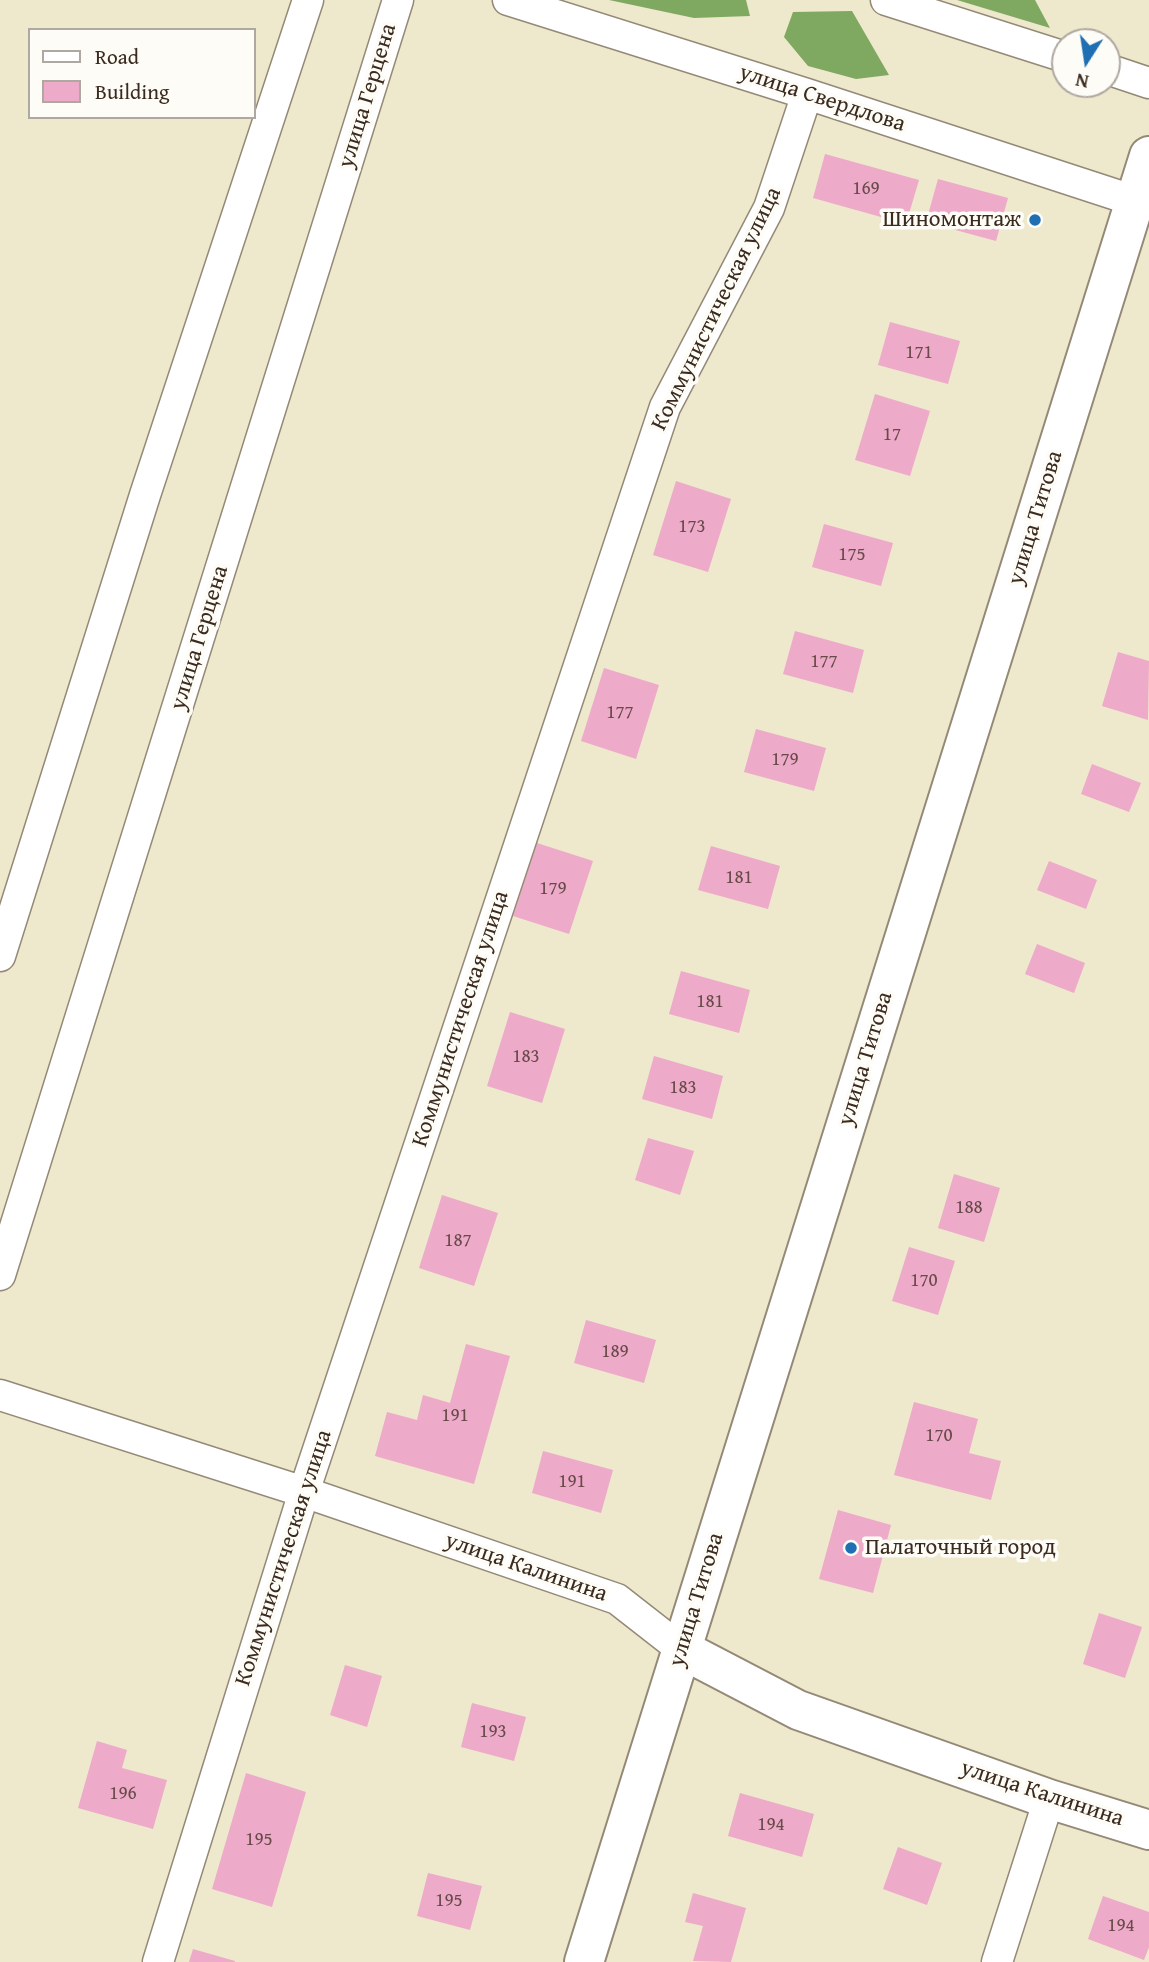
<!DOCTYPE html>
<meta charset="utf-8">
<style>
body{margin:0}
#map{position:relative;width:1149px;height:1962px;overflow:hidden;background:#eee8cd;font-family:"Gentium Book Plus",serif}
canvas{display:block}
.legend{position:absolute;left:28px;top:28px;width:228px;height:91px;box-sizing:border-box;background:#fdfcf7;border:2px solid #afa8a0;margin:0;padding:9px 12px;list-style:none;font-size:21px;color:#3b2a1e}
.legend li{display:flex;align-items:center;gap:14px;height:35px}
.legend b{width:35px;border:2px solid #afa8a0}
.north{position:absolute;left:1051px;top:28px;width:70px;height:70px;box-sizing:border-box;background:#fdfcf7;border:2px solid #afa8a0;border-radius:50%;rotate:192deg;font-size:19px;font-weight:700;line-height:28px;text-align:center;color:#3b2a1e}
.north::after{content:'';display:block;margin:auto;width:24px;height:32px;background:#1f6fb2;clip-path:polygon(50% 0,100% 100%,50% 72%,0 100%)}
</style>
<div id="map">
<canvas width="1149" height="1962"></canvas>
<ul class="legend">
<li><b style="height:9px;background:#fff"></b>Road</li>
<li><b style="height:19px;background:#edaac9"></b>Building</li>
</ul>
<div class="north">N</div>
</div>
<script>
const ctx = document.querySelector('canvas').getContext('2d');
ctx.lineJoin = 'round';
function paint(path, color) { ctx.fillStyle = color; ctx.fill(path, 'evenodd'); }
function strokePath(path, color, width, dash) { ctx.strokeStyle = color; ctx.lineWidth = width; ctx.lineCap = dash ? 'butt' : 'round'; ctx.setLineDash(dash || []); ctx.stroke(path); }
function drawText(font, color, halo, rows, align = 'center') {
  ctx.font = font + ' "Gentium Book Plus",serif'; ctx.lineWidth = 7; ctx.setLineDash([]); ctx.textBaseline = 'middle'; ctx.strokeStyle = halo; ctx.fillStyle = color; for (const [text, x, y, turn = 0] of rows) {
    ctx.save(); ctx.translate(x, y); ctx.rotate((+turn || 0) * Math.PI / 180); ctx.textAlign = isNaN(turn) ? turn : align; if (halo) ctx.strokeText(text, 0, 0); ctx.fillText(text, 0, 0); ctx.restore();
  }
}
paint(new Path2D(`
 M609,0H746L750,16L694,18Z
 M957,0H1035L1050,28Z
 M852,11L889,75L856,79L808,66L784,37L793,12Z`), '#7fa860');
paint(new Path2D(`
 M825,154L919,180L906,224L813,198Z
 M938,179L1008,198L996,241L926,222Z
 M890,322L960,341L948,384L878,365Z
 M875,394L930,411L910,476L855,460Z
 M676,481L731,499L708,572L653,555Z
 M824,524L893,543L881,586L812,567Z
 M795,631L864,650L853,693L783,674Z
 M1118,652L1149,661L1148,720L1102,706Z
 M604,668L659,685L636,759L581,741Z
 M756,729L826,748L814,791L744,772Z
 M1092,764L1141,783L1129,812L1081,794Z
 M537,843L593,861L569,934L513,916Z
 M711,846L780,866L768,909L698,890Z
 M1049,861L1097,880L1086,909L1037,890Z
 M1037,944L1085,963L1074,993L1025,974Z
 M681,971L750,990L739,1033L669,1014Z
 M510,1012L565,1029L542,1103L487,1086Z
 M654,1056L723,1076L712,1119L642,1099Z
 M648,1138L694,1151L680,1195L635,1180Z
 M954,1174L1000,1188L984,1242L938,1228Z
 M442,1195L498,1213L474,1286L419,1268Z
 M909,1247L955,1261L938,1315L892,1301Z
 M586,1320L656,1340L644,1383L574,1363Z
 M466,1344L510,1356L474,1484L375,1456L387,1412L417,1420L423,1395L450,1403Z
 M914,1402L978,1419L969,1453L1001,1461L991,1500L894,1475Z
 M543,1451L613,1470L601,1513L532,1493Z
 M838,1510L891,1525L873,1593L819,1579Z
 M1099,1613L1142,1627L1125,1678L1083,1664Z
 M345,1665L382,1676L367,1727L330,1715Z
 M472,1703L526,1717L514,1761L461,1747Z
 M97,1741L127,1750L122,1768L167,1780L153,1829L78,1808Z
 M246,1773L306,1792L272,1907L212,1889Z
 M740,1793L814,1814L802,1857L728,1836Z
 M898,1847L942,1863L927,1905L883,1889Z
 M428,1873L482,1886L470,1930L417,1916Z
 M693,1893L746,1908L731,1962L693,1961L703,1926L685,1922Z
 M1103,1896L1149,1912V1947L1144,1960L1088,1939Z
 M193,1949L235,1961V1962H189Z`), '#edaac9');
const minor = new Path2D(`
 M508,0L807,94L1135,201
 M886,0L1065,57
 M1107,69L1149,83
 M0,956L145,495L308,0
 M0,1275L398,0
 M0,1395L304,1492L617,1599L681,1649
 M158,1962L304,1492L665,407L769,208L807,94
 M997,1962L1049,1799`);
const secondary = new Path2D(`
 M681,1649L798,1710L1049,1799L1149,1830
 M584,1962L1149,156`);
strokePath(minor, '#948976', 33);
strokePath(secondary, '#948976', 42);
strokePath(minor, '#fff', 30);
strokePath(secondary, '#fff', 38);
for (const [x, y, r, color] of [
 [1035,220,7,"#1f6fb2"],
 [851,1548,7,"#1f6fb2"]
]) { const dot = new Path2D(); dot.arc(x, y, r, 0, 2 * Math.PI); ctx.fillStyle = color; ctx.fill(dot); strokePath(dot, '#fdfcf7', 2.5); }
drawText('19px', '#684a49', null, [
 ["169",866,189],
 ["171",919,353],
 ["17",892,435],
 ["173",692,527],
 ["175",852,555],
 ["177",824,662],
 ["177",620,713],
 ["179",785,760],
 ["181",739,878],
 ["179",553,889],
 ["181",710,1002],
 ["183",526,1057],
 ["183",683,1088],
 ["188",969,1208],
 ["187",458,1241],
 ["170",924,1281],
 ["189",615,1352],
 ["191",455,1416],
 ["170",939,1436],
 ["191",572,1482],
 ["193",493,1732],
 ["196",123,1794],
 ["194",771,1825],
 ["195",259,1840],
 ["195",449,1901],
 ["194",1121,1926]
]);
drawText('23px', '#3b2a1e', '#fdfcf7', [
 ["улица Герцена",368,96,-73],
 ["улица Свердлова",822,99,18],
 ["Коммунистическая улица",717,309,-64],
 ["улица Титова",1036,518,-73],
 ["улица Герцена",200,638,-73],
 ["Коммунистическая улица",461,1019,-72],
 ["улица Титова",866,1059,-73],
 ["Коммунистическая улица",284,1558,-72],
 ["улица Калинина",526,1568,19],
 ["улица Титова",697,1600,-73],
 ["улица Калинина",1042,1794,18]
]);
drawText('23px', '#3b2a1e', '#fdfcf7', [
 ["Шиномонтаж",1021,220],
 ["Палаточный город",865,1548,"left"]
], 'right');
</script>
